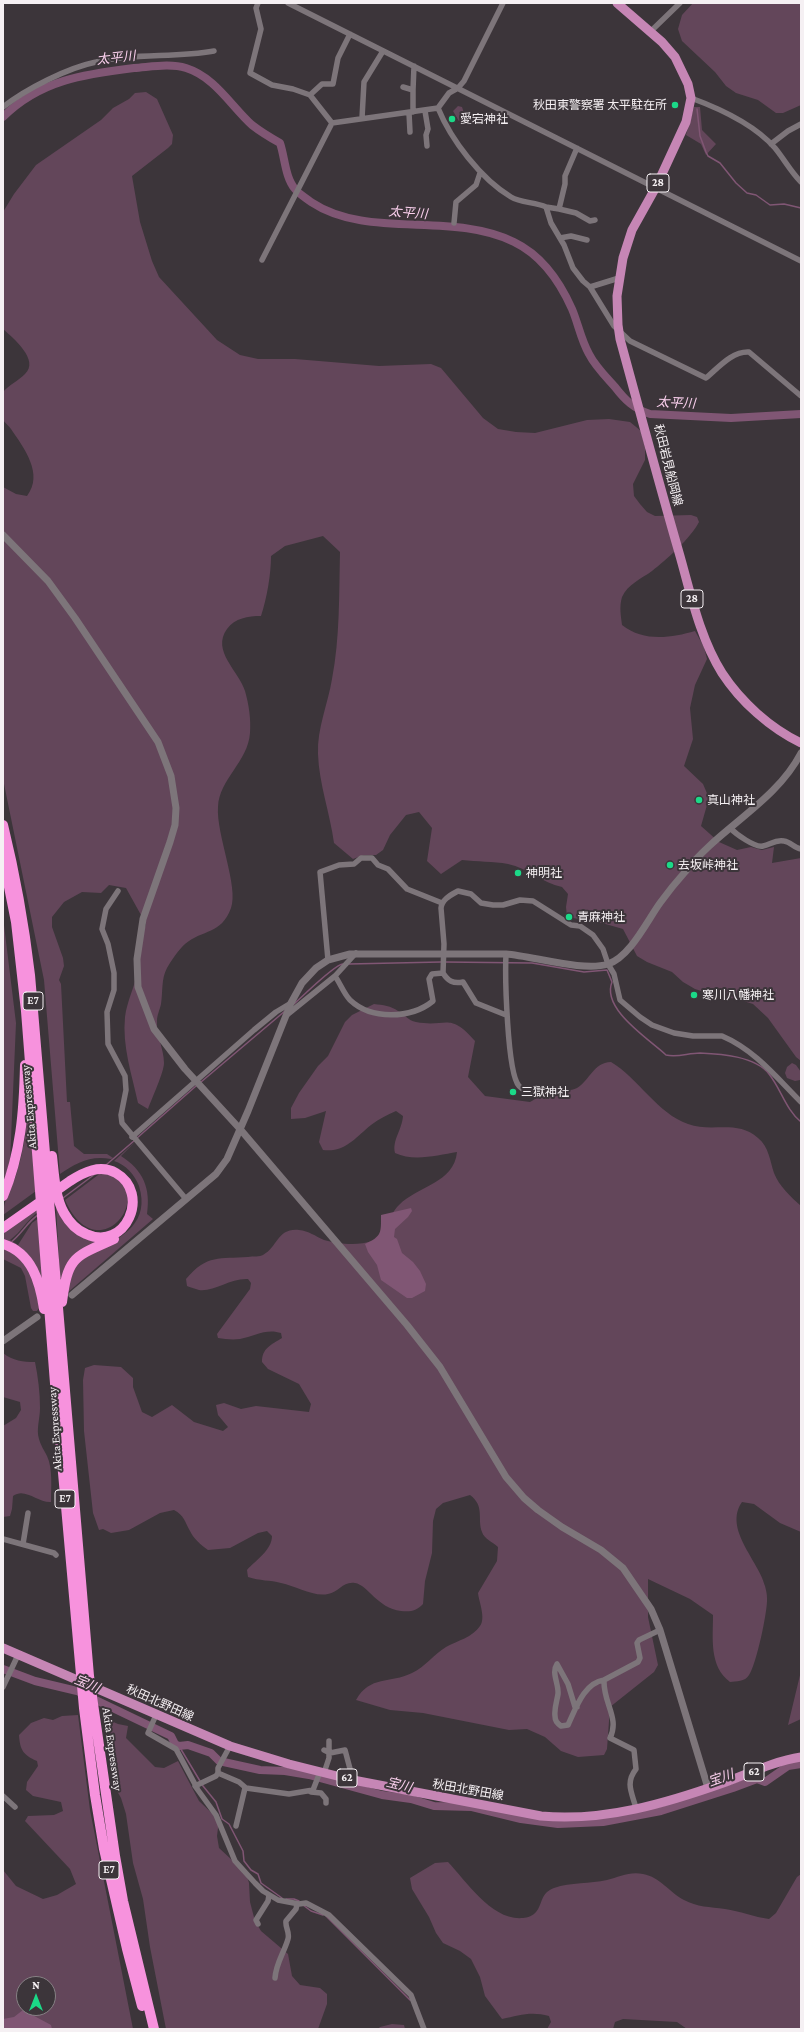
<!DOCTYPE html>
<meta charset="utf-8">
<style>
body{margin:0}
#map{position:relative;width:804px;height:2032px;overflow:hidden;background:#3c353a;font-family:"Crimson Pro",serif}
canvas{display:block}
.frame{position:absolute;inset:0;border:4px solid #f5f0f3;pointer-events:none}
.north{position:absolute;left:16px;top:1976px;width:40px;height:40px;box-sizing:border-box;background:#3c353a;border:1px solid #868084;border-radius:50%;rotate:0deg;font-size:11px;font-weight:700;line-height:16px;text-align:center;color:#f5f0f3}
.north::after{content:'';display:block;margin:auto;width:14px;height:18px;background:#1bd988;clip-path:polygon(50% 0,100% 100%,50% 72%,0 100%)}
</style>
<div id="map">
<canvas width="804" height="2032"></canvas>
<div class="frame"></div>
<div class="north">N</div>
</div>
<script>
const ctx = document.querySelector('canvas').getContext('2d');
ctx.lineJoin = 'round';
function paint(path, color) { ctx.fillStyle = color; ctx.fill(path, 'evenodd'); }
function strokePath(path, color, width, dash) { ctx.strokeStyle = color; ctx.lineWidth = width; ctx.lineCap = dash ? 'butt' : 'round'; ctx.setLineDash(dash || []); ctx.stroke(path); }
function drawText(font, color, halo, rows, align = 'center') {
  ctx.font = font + ' "Crimson Pro","Noto Sans JP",serif'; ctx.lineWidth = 4; ctx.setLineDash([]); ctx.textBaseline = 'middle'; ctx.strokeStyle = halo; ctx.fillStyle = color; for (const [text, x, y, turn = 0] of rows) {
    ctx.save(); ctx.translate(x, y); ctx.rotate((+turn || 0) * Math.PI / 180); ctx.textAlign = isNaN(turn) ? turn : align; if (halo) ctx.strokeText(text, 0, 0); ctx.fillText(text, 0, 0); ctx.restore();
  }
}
paint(new Path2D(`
 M693,3H801V105L783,113H776L758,100L736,93L726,86L715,72L682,41L678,29L682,15Z
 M146,92L157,99L173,135L172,144L168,148L132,176L140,222L152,261L159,277L217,340L240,355L258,359H295L379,366L431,364L441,368L483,418L498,429L516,432L535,433L587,420L609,419L630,422L641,431L645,448V460L633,484L634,496L640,504L647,512L655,516L691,515L697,517L699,522C691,538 666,560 652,571C641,579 628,584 622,597C619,607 621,616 622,625C643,642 671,638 695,631L704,647L707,659L695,685L690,708L693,739L684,766L703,784L709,798L701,826L719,842L737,850L751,847L762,850L774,847L772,863L801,858V1061L796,1057L768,1018L753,1004L737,999L717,996L695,989L683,982L672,972L647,962L637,956L623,929L602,923L567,917L566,907L568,894L562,887C542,883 528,868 508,864C493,861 477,862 462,860L441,874L427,861L432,828L419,812L406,815L390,835L383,850L376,855H364L353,859L334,843C330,813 319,784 318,754C317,728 328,704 332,679C340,638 339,594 340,552L323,536L285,546L271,556C271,574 267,598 261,616C248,616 235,618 227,629C211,651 239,671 245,691C249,705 251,719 250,733C248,762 219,779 218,807C216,834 239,887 231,908C221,935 203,929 185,944C179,949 171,961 167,968C161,979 163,992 161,1004C160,1009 157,1015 157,1021C156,1035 164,1049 164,1063C164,1072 152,1098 148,1109L138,1103C132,1075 122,1046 125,1017C127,1001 135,986 138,970C140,952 140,941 146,924L126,888L109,885L101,893L82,892L64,902L52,917V927L63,958L64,966L59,980L61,984L67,1102H70L74,1146L84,1154H107L113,1158L111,1159C90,1155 76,1163 60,1174L44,980L3,779V487L16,494L27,496C44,474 24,448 11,429C9,426 5,423 3,420C0,413 3,400 3,392C9,385 18,381 25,374C40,360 13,338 3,329V212L14,194L36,165L101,120L113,108L129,99L135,93Z
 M458,106L462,107L466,119L460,123L453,111Z
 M694,107H700L702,130L716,144L706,155L701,144L686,135Z
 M3,917L16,1023L10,1162L3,1183Z
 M374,1004C383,1005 391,1006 398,1011C405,1014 408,1021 416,1022C447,1028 449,1011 475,1041L468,1077L485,1096L530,1102C536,1099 543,1093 549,1091C558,1087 567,1093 577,1088C590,1080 593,1063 611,1062C638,1078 658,1114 688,1124C712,1133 737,1119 758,1138C769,1147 770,1161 774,1173C779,1186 791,1197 801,1206V1532L780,1523L754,1504L742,1502C723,1529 759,1561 765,1586C766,1590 767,1594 767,1598C768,1610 756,1666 749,1675C745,1682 736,1681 730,1682C709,1666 713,1639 713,1615L690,1599L648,1579V1617L658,1665L654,1672L610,1707L607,1749L604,1755L578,1757L561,1751L545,1737L527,1729L509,1730L423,1713L390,1710L356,1700C370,1675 390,1684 412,1673C425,1667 434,1654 446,1647C457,1641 473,1637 480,1626C486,1618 479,1602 478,1593L497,1561L498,1547C493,1542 484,1539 482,1532C477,1519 485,1506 470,1495L443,1503L436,1509L433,1521L432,1553L425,1581L423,1604C416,1611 411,1612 401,1611C377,1608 368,1585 355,1583C343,1581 339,1592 328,1594C313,1597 296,1586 281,1583C270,1580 260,1581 248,1577L247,1570C256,1560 272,1550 272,1536L267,1531L258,1533L230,1548L208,1550C201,1545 193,1538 190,1531C185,1522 184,1515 174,1510L160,1513L129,1530L111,1533L103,1529L99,1530L93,1513L84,1431L83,1380L85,1368L94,1365L121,1367L133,1378V1387L142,1412L152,1417L172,1405L194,1422L223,1431L228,1427L218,1415L216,1405L224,1403L241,1409L256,1406L309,1412L311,1404L299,1384L268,1369L262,1362C262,1348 271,1345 282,1338L281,1333C267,1328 254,1336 240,1339C232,1340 225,1339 218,1338L217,1334L250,1289L251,1283L248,1279C230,1278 214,1292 199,1290C195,1289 190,1287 187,1286L186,1279C207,1254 220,1259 248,1257C253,1256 260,1257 263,1255C278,1247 277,1228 299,1230C309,1231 315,1236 324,1240C337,1244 359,1246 372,1241C388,1234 388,1215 399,1205C418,1186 454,1183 457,1152C438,1155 414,1162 395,1153C392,1140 402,1130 403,1116L396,1111C387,1115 379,1119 371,1125C356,1137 345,1153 323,1150L319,1142L326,1111L305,1118L291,1119V1108L299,1093L318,1066L328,1056L345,1022L352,1015Z
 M792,1063L796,1065L801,1072L800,1080L795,1081L787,1078L785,1073L787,1067Z
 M28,1093L36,1191L3,1215C3,1199 13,1187 17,1172C25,1146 28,1120 28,1093Z
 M135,1142L121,1156C143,1170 151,1188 147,1214L153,1219L67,1293C69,1281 71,1268 80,1259C85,1255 92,1253 97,1251C124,1236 150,1222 139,1186C135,1175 125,1164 114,1161Z
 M102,1172C164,1188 98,1275 65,1200Z
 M38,1206V1212C27,1220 21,1232 10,1240L18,1245L32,1223L39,1218L47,1303L35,1268L3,1242V1230Z
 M56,1206L66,1221L108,1237L85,1249L63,1278H60Z
 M5,1249L12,1251L33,1274L39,1308L37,1311H33L31,1308L25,1276L21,1268L3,1259V1251Z
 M3,1353C13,1361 23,1362 35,1362C38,1377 40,1392 40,1408C40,1419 36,1429 39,1439C41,1446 44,1450 47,1456C53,1468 51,1489 51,1502C38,1503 25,1487 13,1496L12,1509L10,1516L3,1517V1426L16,1418L21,1410L20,1402L3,1397Z
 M801,1671V1719L788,1725Z
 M78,1715L90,1810L133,2029H3V1870L16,1886L43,1899L57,1895L76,1884L70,1869L25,1821L28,1816L54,1815L63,1811L61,1802L33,1796L26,1790L27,1782L38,1766L37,1761C23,1755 20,1750 19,1735L31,1723L44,1718L53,1720L62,1716ZM24,1984H48V2008H24Z
 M109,1720L118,1724L128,1726L126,1738L155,1767L164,1768L178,1761L199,1801L219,1820L217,1836L219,1848L246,1873L249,1883L250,1902L255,1921L261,1931L288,1954L292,1976L300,1985L320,1988L327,1994V2004L318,2029H166L150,1947L143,1899L133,1863L126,1814L121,1798L112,1782L114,1764Z
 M448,1862C467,1882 492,1921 523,1918C527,1918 534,1915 536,1912C543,1904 540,1893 554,1888C571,1882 590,1884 607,1880C619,1877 630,1871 643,1874C660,1877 669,1892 684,1900C697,1907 710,1907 725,1909C740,1911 754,1917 769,1919L776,1913L797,1877L801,1874V2029H687L677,2022L623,2019L615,2022L613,2029H547L551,2022L549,2016C532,2011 519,2015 502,2019L485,1996L480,1977L471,1959L460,1951L443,1943L436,1933L429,1917L412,1889L410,1878L435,1863Z
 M392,2024L404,2025L405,2029H378L380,2027Z`), '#63465a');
paint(new Path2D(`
 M411,1208L412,1211L408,1217L395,1229L394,1237L397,1239L402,1253L413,1262L420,1271L426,1284L425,1291L412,1298H407L381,1280L377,1265L368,1252L365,1244C382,1236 381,1233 381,1215Z
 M23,2010L51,2025L52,2029H3V2019L14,2017Z`), '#805674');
strokePath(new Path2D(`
 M697,109L700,136L706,152L708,156L720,163L736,183L747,193L756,195L770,205L784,204L801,208
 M445,962L532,963L584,972L607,970L612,982C601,1009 649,1039 666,1055C677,1058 688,1053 700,1053C721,1054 755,1056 769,1074C781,1089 786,1110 801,1122
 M349,964L441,962
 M294,1004C303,996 335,964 343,964
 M201,1082L285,1011
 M137,1138L196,1086
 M106,1165L135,1140
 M63,1198L95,1174
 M10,1243C22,1234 27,1222 38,1215
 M179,1746L203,1786L216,1802L222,1819L229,1824L243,1851L244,1861L251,1870L258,1874L261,1883L282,1898
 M286,1899H294L299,1901
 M303,1905L311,1911L323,1915
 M326,1916L410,2000`), '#805674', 1.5);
strokePath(new Path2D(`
 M3,117C40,80 85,74 134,68C150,67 170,63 186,68C215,77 231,106 252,125C261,132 271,138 280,143C285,158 285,177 295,189C299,194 306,198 311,202C368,240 452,211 514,242C541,255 560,282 572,309C578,323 581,340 589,354C595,366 606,377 615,387C625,400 634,409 650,414L731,418L801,414
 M3,1669L35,1681L77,1691L171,1736L175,1744L179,1746L188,1745L211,1753L219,1761L260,1770L285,1771L309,1775L382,1795L411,1799L434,1806L472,1807L521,1819L558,1824L603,1822L661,1811L733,1788L757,1779L765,1782L788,1766L801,1764`), '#805674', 8);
strokePath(new Path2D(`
 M258,3L256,8L261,29L250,73L272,85L293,89L310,95L332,123L438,108L449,93L458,88L464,81L503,3
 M288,3L801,261
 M650,32L680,3
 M403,87L413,90L414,66
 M310,95L322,84H333L338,58L350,34
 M691,98C721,109 754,124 775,148C784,159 791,172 801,182
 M3,107C26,89 67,68 96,62C134,53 175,58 214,51
 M438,108C451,140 481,179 511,197C521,203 535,202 546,207L551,223L564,245L573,268L583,281L590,287L614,326L630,341L706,378C718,368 732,351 749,352L801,396
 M425,111L428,129L426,135L427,146
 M413,112V90
 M409,113L410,132
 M362,118L364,82L383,51
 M771,144L788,131L801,124
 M577,148L565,176V184L559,209L576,213L590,221L595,220
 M546,207L559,209
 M454,223L456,202L476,185L480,173
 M560,238L571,236L587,240
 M262,260L332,123
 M590,287L619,278
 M730,828C736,834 755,848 763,846C770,845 775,839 784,841C791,842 794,848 801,849
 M118,891L106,909L102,929L108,944L114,973V990L107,1012L108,1044L125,1076L126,1090L121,1115L122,1123L186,1199
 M506,954C505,975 507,1073 519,1086C524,1092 532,1092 539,1093
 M328,960L320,872L339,865L354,864L361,858H372L378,865L388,869L407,889L442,903
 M443,973L444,944L441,908C442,899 451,895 458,891L471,894L481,903L493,905H503L520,900L533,901L571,925L580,926L593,935L603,949L608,964L614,974L620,1000L640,1017L652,1025L674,1033L693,1036H722C755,1050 777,1078 801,1102
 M335,976C340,983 344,994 350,1000C371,1020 411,1019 433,1001L429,979L432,974L443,973C448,981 453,984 463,982L476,1003L506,1015
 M288,1014L335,976L356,953
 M132,1137L254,1030L276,1012L291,1003
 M3,1539L54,1553L56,1555
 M23,1544L28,1513
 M3,1687L18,1655
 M577,1707H575L568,1684L557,1664C551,1673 559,1684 558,1694C557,1701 554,1708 555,1716C555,1721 557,1723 561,1726L568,1725C576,1708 584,1683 604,1680
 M156,1715L148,1733L176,1749L197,1788
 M324,1750L330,1753L345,1750L353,1780
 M320,1772L313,1790L289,1794L246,1788L239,1782L218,1773L216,1776L195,1786L216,1815L235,1861L255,1883L263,1891L278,1900L299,1904L306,1903L329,1915L411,1995L424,2029
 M218,1773V1768L230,1746
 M324,1773L329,1758V1741
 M311,1792L321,1793L326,1799V1803
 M3,1796L15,1807
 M636,1808C632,1793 625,1783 636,1769L634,1750L610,1738C620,1718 603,1703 604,1680L638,1662L640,1658L637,1643L639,1640L660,1630
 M236,1826L245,1788
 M258,1924L256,1920L268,1901L269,1895
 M275,1978C276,1963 284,1953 288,1939C290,1932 285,1928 286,1921L296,1909L297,1904`), '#7d757a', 5.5);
strokePath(new Path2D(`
 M3,535L48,581L75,618L158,742L171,776L176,808L175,825L170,842L143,919L137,959L138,987L154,1029L185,1069L240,1129L407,1325L440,1367L506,1477L524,1498L538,1510L562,1527L601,1550L623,1568L651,1609L660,1630L708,1788
 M72,1295L216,1174L227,1159L248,1111L291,1003L302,983L316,968L328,960L350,954H506C533,956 584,972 608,964C630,957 647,921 660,903C668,892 676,882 685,872C719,828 775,803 801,753
 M3,1341L37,1317`), '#7d757a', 7);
strokePath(new Path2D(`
 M617,3L662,42L675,57L688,84L691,98L686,122L656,187L632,230L623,258L617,296L618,325L620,339C640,412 659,484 680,556C691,595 700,638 722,673C741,702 770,728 801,743
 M3,1648L230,1746L289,1764L353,1780L541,1816C604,1822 667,1803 726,1782C750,1773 775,1761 801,1757`), '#c686b5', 9);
strokePath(new Path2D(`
 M3,825C15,874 24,924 30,975L89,1676L115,1856L123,1901L154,2029
 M3,857L16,922L26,1011L55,1383L84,1708L95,1795L104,1849L127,1949L142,2006
 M3,1196C21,1154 24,1110 25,1065
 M3,1228L70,1181C84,1172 100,1164 116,1173C151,1193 126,1252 86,1234C76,1230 69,1222 64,1213C55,1197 54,1174 52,1156
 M3,1244C32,1253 40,1282 44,1309
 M62,1302C68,1256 74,1257 114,1239`), '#f792dd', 10);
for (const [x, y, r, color] of [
 [675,105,4,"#1bd988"],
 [452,119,4,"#1bd988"],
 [699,800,4,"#1bd988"],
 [670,865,4,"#1bd988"],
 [518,873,4,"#1bd988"],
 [569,917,4,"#1bd988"],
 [694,995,4,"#1bd988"],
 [513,1092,4,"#1bd988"]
]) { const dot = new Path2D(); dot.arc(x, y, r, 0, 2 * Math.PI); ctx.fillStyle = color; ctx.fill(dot); strokePath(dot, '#3c353a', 1.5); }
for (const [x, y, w] of [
 [658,183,22],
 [692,599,22],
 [33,1001,20],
 [65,1499,20],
 [754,1772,20],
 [347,1778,20],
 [109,1870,20]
]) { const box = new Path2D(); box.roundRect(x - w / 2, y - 9, w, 18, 3); ctx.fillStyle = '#3c353a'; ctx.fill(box); strokePath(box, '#f5f0f3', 1); }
drawText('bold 11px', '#f5f0f3', null, [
 ["28",658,183],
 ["28",692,599],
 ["E7",33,1001],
 ["E7",65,1499],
 ["62",754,1772],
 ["62",347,1778],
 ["E7",109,1870]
]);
drawText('12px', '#f5f0f3', '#3c353a', [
 ["秋田東警察署 太平駐在所",667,105,"right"],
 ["愛宕神社",460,119],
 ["真山神社",707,800],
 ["去坂峠神社",678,865],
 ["神明社",526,873],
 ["青麻神社",577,917],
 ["寒川八幡神社",702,995],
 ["三獄神社",521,1092]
], 'left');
drawText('12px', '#f5f0f3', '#3c353a', [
 ["秋田岩見船岡線",668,465,76],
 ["Akita Expressway",29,1107,-95],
 ["Akita Expressway",55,1429,-94],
 ["秋田北野田線",160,1703,24],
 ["Akita Expressway",112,1749,82],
 ["秋田北野田線",468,1790,10]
]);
drawText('italic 13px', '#fbd0ee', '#3c353a', [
 ["太平川",116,58,-6],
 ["太平川",408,213,4],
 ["太平川",676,403,3],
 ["宝川",87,1684,22],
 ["宝川",721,1778,-19],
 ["宝川",399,1785,14]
]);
</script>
